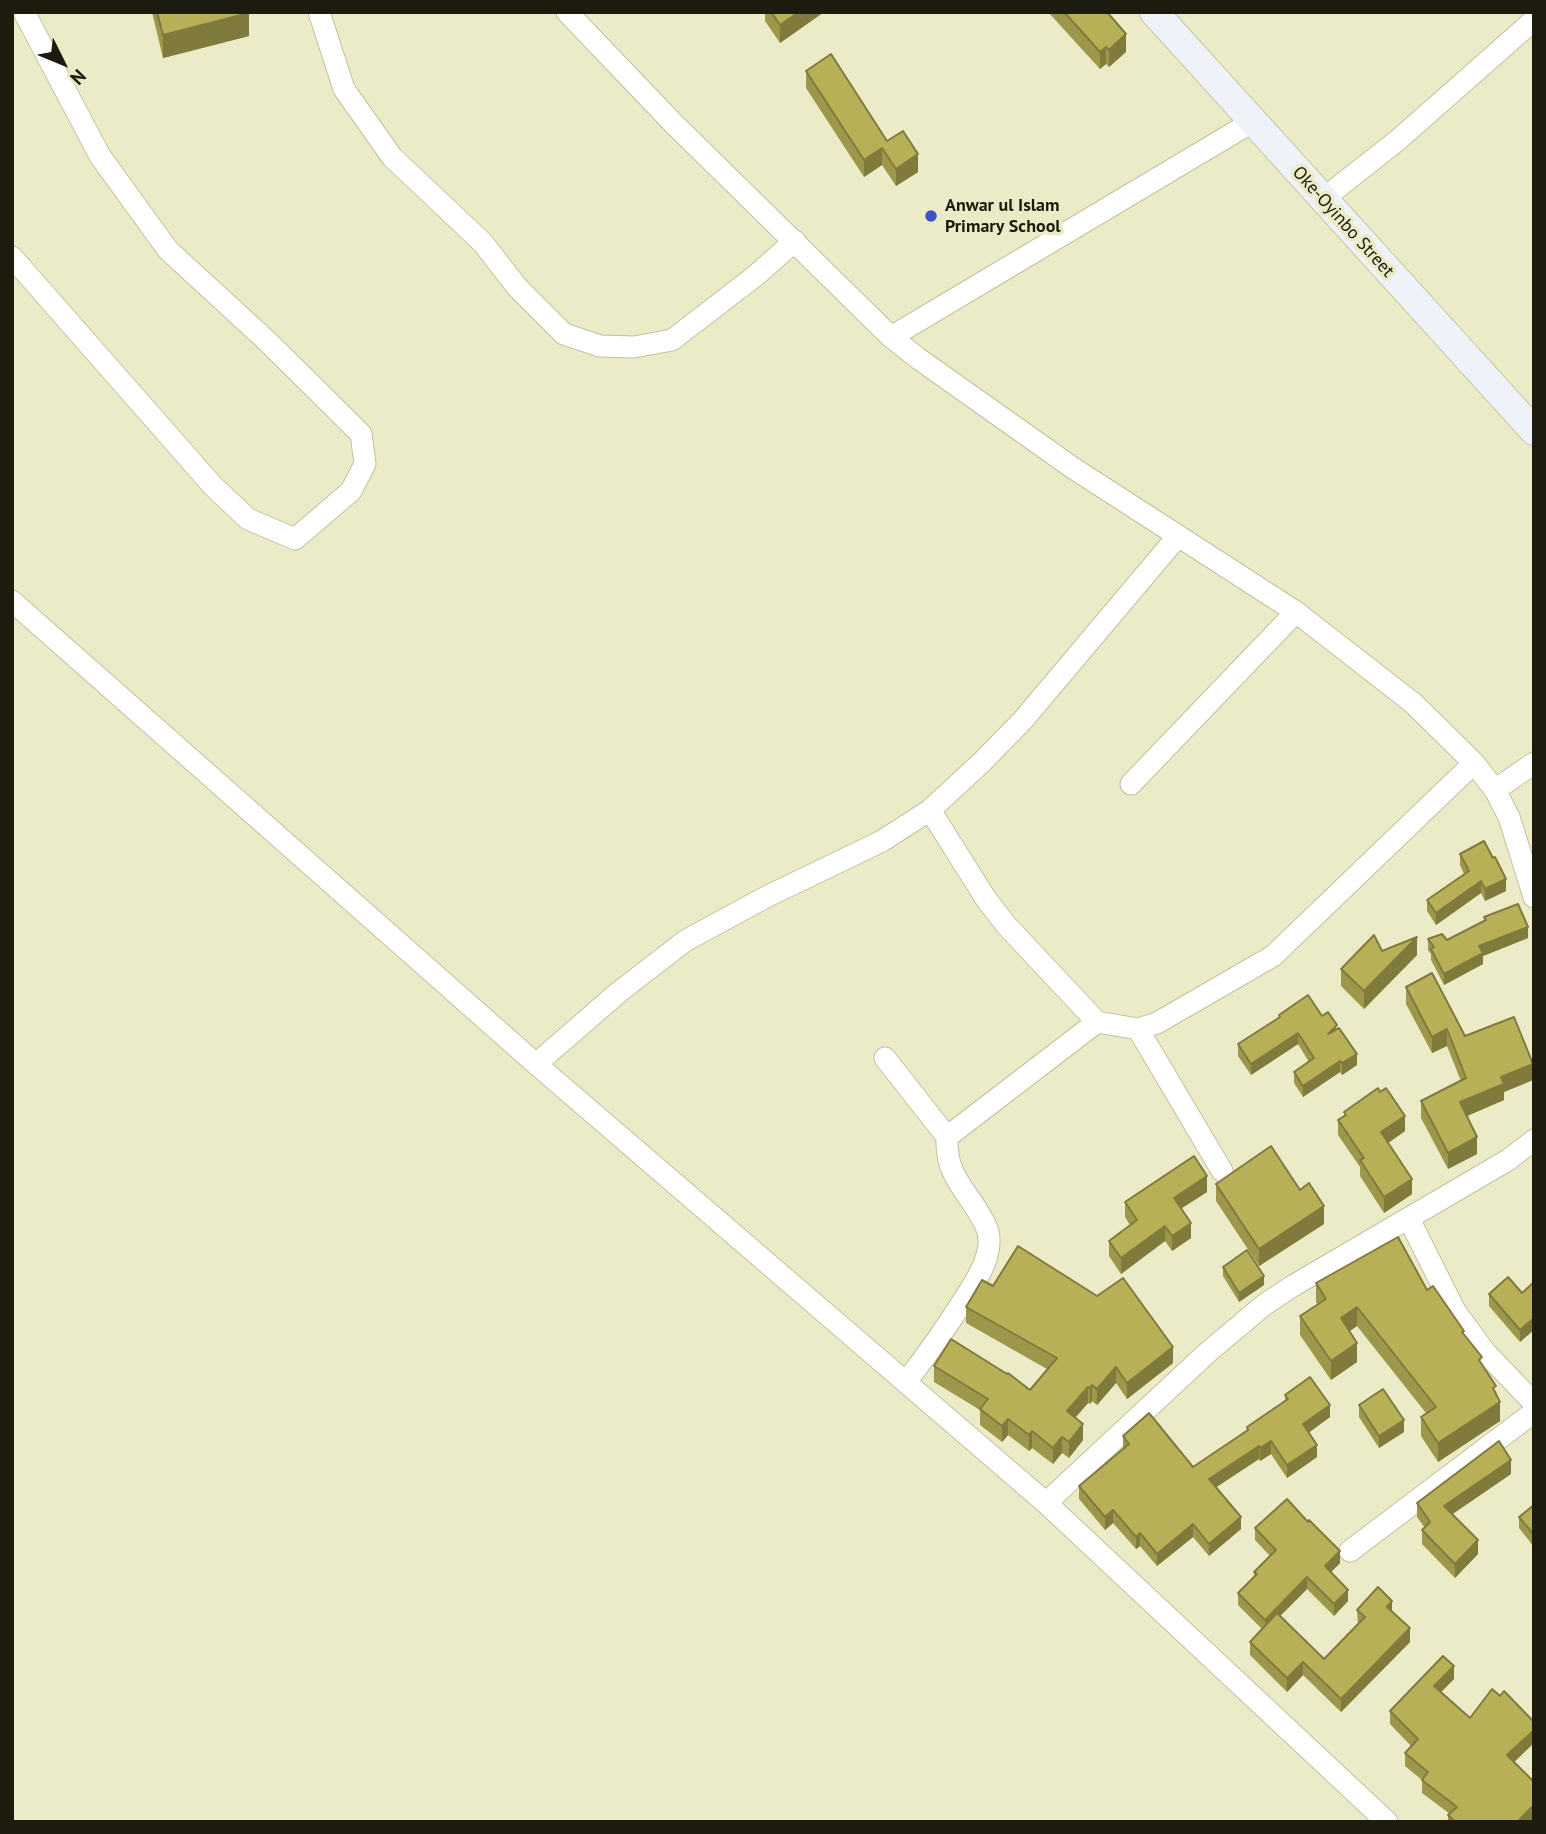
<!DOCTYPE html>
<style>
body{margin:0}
#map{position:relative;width:1546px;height:1834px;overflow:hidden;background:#ecebc7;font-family:"PT Sans",sans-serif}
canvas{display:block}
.frame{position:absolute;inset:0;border:14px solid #1c1b0e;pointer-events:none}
.north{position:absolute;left:28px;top:28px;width:70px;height:70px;-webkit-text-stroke:5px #ecebc7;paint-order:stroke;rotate:133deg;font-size:19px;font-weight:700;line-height:28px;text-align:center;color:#1c1b0e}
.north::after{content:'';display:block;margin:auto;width:24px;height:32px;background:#1c1b0e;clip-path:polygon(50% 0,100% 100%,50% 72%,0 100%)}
</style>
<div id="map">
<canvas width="1546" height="1834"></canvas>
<div class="frame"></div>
<div class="north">N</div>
</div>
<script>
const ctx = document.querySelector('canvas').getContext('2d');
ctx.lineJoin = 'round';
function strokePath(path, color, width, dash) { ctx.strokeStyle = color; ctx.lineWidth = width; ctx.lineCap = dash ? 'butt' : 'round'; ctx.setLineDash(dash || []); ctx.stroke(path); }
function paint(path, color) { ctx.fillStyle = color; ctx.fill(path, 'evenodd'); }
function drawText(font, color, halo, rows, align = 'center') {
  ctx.font = font + ' "PT Sans",sans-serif'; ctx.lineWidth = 7; ctx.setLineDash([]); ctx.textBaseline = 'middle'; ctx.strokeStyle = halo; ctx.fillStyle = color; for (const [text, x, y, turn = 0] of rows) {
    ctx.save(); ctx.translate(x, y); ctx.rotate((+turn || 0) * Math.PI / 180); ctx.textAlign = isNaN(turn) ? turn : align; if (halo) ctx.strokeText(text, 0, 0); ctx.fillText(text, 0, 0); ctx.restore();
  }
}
const street = new Path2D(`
 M319,12L344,89L392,157L483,243L517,287L564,334L600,346L634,347L672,340L754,277L795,241
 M567,12L673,123L891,337L919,359L1073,468L1296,612L1413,703L1474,763L1495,790L1509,817L1534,897
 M1323,199L1398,140L1534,20
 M12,257L213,486L248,519L295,539L351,491L365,464L361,434L267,341L168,250L100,156L24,12
 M891,337L1252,122
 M12,601L536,1064L1046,1503L1387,1822
 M1131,784L1296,612
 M1495,790L1534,763
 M930,810L986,899L1007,926L1097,1022
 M1138,1029L1222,1171
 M885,1058L947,1137
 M536,1064L619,992L685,941L766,897L882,841L930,810L982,762L1023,720L1178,536
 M1409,1219L1455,1311L1485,1352L1534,1403
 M906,1382C927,1355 946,1328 965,1298C973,1285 983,1271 987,1255C990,1245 990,1234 985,1224C969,1191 945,1178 947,1137L1097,1022L1138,1029L1157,1023L1273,956L1474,763
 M1046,1503L1207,1353L1264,1305L1291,1287L1508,1160L1534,1140
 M1350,1551L1534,1412`);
const secondary = new Path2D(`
 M1154,12L1534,431`);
strokePath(street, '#c3c19e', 23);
strokePath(secondary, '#c3c19e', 30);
strokePath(street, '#fff', 21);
strokePath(secondary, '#eff2f8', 28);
paint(new Path2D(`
 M152,12H248L249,36L163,58Z
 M765,12H824L780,43L765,21Z
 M1048,12H1107L1126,52L1109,67L1106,64L1100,69Z
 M806,71L887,141L918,172L896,186L882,165L864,177L806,88Z
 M1533,762H1534V781L1533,780Z
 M1460,854L1506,891L1485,901L1481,893L1436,925L1427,911V900L1464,874L1460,865Z
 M1484,917L1528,938L1483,956V964L1444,985L1431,960V954L1428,950V939L1447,940L1484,921Z
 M1382,951L1417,955L1364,1009L1341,986V969Z
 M1406,987L1465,1036L1533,1080L1504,1092V1100L1467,1116L1477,1154L1448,1169L1421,1118V1101L1461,1081L1447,1046L1432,1053L1406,1004Z
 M1279,1015L1322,1016L1337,1029L1357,1065L1342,1075L1340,1072L1303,1097L1294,1083V1072L1309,1062L1298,1044L1251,1075L1238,1056V1044L1279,1018Z
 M1344,1112L1405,1131L1388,1143L1412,1194L1384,1213L1360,1176V1167L1338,1135V1120L1344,1116Z
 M1216,1184L1324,1224L1259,1266L1216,1201Z
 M1207,1192L1182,1208L1191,1238L1172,1251L1165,1241L1121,1274L1109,1256V1241L1130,1225L1125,1217V1202Z
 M1223,1267L1264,1285L1239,1302L1223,1276Z
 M1316,1283L1427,1290L1464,1334L1482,1365L1496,1394L1500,1421L1438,1462L1421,1436V1417L1426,1413L1357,1326L1350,1331L1357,1362L1331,1380L1300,1335V1316L1318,1305L1316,1302Z
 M993,1286L1173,1363L1127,1399L1116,1383L1097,1405L1092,1401L1090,1404L1088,1403L1075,1418L1083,1440L1069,1458L1062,1453L1053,1464L1032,1448L1029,1451L1008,1435L1002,1442L980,1425V1410L934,1382V1366L1030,1390L1047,1369L966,1323V1307Z
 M1522,1293L1520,1342L1489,1306V1294Z
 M1285,1395L1330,1417L1309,1432L1317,1457L1287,1478L1271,1454L1260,1461L1259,1459L1216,1487L1241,1529L1209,1556L1193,1537L1157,1566L1140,1546L1136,1549L1113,1523L1105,1530L1079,1499V1486L1123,1449V1436L1193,1467L1247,1431V1427L1285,1402Z
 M1359,1405L1404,1432L1379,1448L1359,1417Z
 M1511,1474L1452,1514L1478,1554L1455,1578L1422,1544V1530L1425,1528L1417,1517V1503Z
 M1534,1505V1547L1519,1528V1517Z
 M1255,1528L1340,1563L1331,1572L1348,1601L1334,1616L1307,1589L1280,1616L1324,1659L1358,1624L1357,1610L1392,1612L1410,1642L1341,1712L1303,1675L1287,1692L1250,1655V1642L1262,1629L1238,1605V1593L1254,1577V1572L1270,1556L1255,1540Z
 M1454,1679L1441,1692L1470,1718L1534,1722V1743L1513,1762L1530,1822H1448V1815L1450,1814L1422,1793V1780L1405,1766V1753L1411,1746L1390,1724V1711Z`), '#9d974b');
paint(new Path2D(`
 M799,12H824L780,43V25Z
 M249,13V36L163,58V35Z
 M1126,34V52L1109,67V50Z
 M1106,47V64L1100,69V52Z
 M882,148V165L864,177V160Z
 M918,154V172L896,186V169Z
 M1506,879V891L1485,901V889Z
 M1481,881V893L1436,925V913Z
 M1528,927V938L1483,956V964L1444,985V974L1479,946Z
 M1417,937V955L1364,1009V991Z
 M1447,1029V1046L1432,1053V1037Z
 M1298,1033V1044L1251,1075V1064Z
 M1357,1054V1065L1342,1075V1063Z
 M1340,1061V1072L1303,1097V1086Z
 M1533,1064V1080L1504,1092V1100L1460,1119V1102L1501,1077Z
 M1405,1116V1131L1381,1148V1132Z
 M1477,1137V1154L1448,1169V1153Z
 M1207,1176V1192L1174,1213V1198Z
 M1412,1179V1194L1384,1213V1197Z
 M1324,1206V1224L1259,1266V1249Z
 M1191,1223V1238L1172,1251V1236Z
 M1165,1226V1241L1121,1274V1258Z
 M1264,1276V1285L1239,1302V1293Z
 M1357,1307V1326L1341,1337V1318Z
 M1534,1318V1330L1520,1342V1330Z
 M1357,1343V1362L1331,1380V1361Z
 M1173,1347V1363L1127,1399V1383Z
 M1116,1367V1383L1097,1405V1389Z
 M1092,1385V1401L1090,1404V1388Z
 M1088,1387V1403L1067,1427V1411Z
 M1500,1402V1421L1438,1462V1443Z
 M1330,1405V1417L1303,1437V1424Z
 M1008,1419V1435L1002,1442V1426Z
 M1404,1420V1432L1379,1448V1436Z
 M1083,1424V1440L1069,1458V1442Z
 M1032,1431V1448L1029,1451V1435Z
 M1062,1437V1453L1053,1464V1448Z
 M1271,1441V1454L1260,1461V1448Z
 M1317,1445V1457L1287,1478V1465Z
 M1259,1446V1459L1209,1492V1479Z
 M1511,1460V1474L1444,1520V1506Z
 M1113,1510V1523L1105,1530V1517Z
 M1241,1517V1529L1209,1556V1544Z
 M1193,1524V1537L1157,1566V1554Z
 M1140,1533V1546L1136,1549V1537Z
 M1478,1540V1554L1455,1578V1564Z
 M1340,1551V1563L1325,1578V1566Z
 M1307,1577V1589L1265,1631V1620Z
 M1348,1590V1601L1334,1616V1604Z
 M1392,1601V1614L1387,1607Z
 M1410,1628V1642L1341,1712V1699Z
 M1303,1662V1675L1287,1692V1678Z
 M1454,1666V1679L1434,1699V1686Z
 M1534,1730V1743L1507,1769V1755Z
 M1534,1805V1818L1530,1822H1517Z`), '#807b3d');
const building = new Path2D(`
 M157,12H248L249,13L163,35Z
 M771,12H799L780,25Z
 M1064,12H1107L1126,34L1109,50L1106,47L1100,52Z
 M831,54L887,141L903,131L918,154L896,169L882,148L864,160L806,71Z
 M1484,841L1493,858L1495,857L1506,879L1485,889L1481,881L1436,913L1427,900L1469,871L1460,854Z
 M1518,904L1528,927L1479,946L1483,953L1444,974L1431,949L1434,947L1428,939L1442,934L1447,940L1486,920L1484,917Z
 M1374,935L1382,951L1417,937L1364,991L1341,969Z
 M1432,973L1465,1036L1514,1017L1533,1064L1501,1077L1504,1084L1460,1102L1477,1137L1448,1153L1421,1101L1466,1078L1447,1029L1432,1037L1406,987Z
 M1308,995L1322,1016L1328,1012L1337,1025L1328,1034L1339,1028L1357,1054L1342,1063L1340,1061L1303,1086L1294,1072L1314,1058L1298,1033L1251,1064L1238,1044L1280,1017L1279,1015Z
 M1378,1088L1380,1092L1386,1088L1405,1116L1381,1132L1412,1179L1384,1197L1360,1160L1364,1158L1338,1120L1346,1115L1344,1112Z
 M1271,1146L1300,1190L1309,1183L1324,1206L1259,1249L1216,1184Z
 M1194,1156L1207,1176L1174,1198L1191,1223L1172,1236L1165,1226L1121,1258L1109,1241L1137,1220L1125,1202Z
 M1398,1237L1427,1290L1433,1286L1464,1331L1462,1332L1482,1357L1479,1360L1496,1386L1493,1388L1500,1402L1438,1443L1421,1417L1436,1407L1357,1307L1341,1318L1357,1343L1331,1361L1300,1316L1326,1299L1316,1283Z
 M1018,1246L1097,1296L1123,1278L1173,1347L1127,1383L1116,1367L1097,1389L1092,1385L1090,1388L1088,1387L1067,1411L1083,1424L1069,1442L1062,1437L1053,1448L1032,1431L1029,1435L1008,1419L1002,1426L980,1409L988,1399L934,1366L951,1339L1007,1374L1008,1373L1030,1390L1057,1358L966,1307L982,1280L993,1286Z
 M1247,1250L1264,1276L1239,1293L1223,1267Z
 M1508,1277L1522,1293L1534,1282V1318L1520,1330L1489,1294Z
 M1310,1377L1330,1405L1303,1424L1317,1445L1287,1465L1271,1441L1260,1448L1259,1446L1209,1479L1241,1517L1209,1544L1193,1524L1157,1554L1140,1533L1136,1537L1113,1510L1105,1517L1079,1486L1129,1444L1123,1436L1149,1413L1193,1467L1248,1430L1247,1427L1288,1399L1285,1395Z
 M1383,1389L1404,1420L1379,1436L1359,1405Z
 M1499,1441L1511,1460L1444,1506L1478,1540L1455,1564L1422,1530L1430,1522L1417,1503Z
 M1287,1499L1308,1522L1309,1520L1340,1551L1325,1566L1348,1590L1334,1604L1307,1577L1265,1620L1238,1593L1257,1574L1254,1572L1276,1550L1255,1528Z
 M1534,1505V1535L1519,1517Z
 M1378,1587L1392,1601L1387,1607L1410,1628L1341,1699L1303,1662L1287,1678L1250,1642L1277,1613L1324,1659L1365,1617L1357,1610Z
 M1443,1656L1454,1666L1434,1686L1470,1718L1492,1689L1500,1696L1504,1691L1534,1722V1730L1507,1755L1534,1782V1805L1517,1822H1455L1448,1815L1457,1807L1422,1780L1428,1772L1405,1753L1418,1739L1390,1711Z`);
paint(building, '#b7b057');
strokePath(building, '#807b3d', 2);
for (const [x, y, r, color] of [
 [931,216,7,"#3b51c4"]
]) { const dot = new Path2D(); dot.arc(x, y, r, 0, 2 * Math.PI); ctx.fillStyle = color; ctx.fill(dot); strokePath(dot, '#ecebc7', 2.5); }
drawText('bold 18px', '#1c1b0e', '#ecebc7', [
 ["Anwar ul Islam",945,206],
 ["Primary School",945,227]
], 'left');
drawText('18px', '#1c1b0e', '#ecebc7', [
 ["Oke-Oyinbo Street",1343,222,48]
]);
</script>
